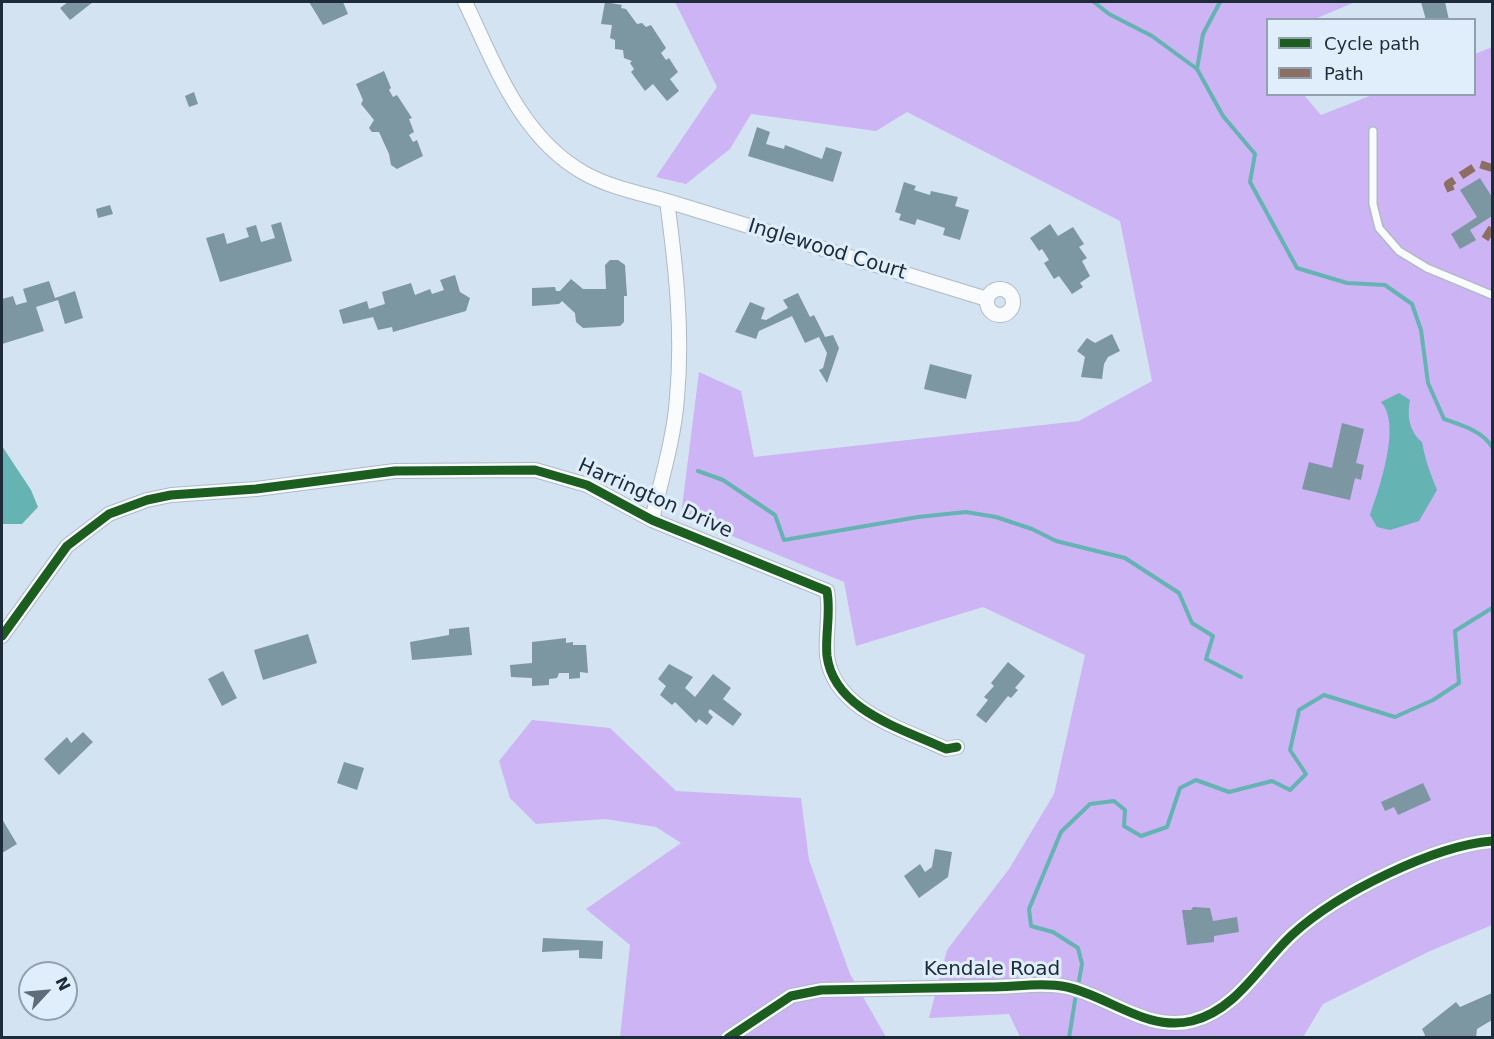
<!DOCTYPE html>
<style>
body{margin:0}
#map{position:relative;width:1494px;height:1039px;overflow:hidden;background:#d4e3f1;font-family:"DejaVu Sans",sans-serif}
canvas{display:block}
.frame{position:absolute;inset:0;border:3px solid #1e2b38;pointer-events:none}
.legend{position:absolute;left:1266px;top:18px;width:210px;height:78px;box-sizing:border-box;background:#e0eefc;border:2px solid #92a0ae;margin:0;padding:8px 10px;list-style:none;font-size:18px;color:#1e2b38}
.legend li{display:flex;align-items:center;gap:12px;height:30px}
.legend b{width:30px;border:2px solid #92a0ae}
.north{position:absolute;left:18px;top:961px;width:60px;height:60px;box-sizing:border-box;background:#e0eefc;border:2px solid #92a0ae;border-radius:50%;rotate:64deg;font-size:16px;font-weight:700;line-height:24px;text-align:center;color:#1e2b38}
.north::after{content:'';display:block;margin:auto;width:21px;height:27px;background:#5e6b79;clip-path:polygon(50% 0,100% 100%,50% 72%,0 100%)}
</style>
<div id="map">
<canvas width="1494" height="1039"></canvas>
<div class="frame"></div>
<ul class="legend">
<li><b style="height:8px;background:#1b5e20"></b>Cycle path</li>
<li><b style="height:8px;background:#8d6e63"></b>Path</li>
</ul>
<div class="north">N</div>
</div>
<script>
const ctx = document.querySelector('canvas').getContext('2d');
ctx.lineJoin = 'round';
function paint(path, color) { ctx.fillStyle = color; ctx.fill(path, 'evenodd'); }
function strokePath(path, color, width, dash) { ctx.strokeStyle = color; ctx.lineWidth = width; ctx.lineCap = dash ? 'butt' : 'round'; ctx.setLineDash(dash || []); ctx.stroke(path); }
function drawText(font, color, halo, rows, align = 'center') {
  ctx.font = font + ' "DejaVu Sans",sans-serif'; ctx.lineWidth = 6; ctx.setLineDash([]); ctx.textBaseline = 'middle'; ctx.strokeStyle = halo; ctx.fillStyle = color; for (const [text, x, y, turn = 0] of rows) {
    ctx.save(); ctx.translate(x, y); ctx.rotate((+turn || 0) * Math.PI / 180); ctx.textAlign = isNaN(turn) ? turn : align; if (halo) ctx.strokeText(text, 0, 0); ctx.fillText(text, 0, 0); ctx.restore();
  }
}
paint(new Path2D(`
 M675,2H1355L1315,19L1268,20V94L1304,95L1321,115L1372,95L1474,94L1475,54L1492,47V925L1430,951L1323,1004L1303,1037H1020L1009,1014L929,1018L947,950L1009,869L1054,794L1085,655L983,607L856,646L844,582L681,515L699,372L741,391L754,457L1079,421L1152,381L1120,221L907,112L876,131L751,114L730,149L686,184L656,177L717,87Z
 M532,720L610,728L676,791L801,798L809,860L850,974L886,1037H620L630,945L586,909L681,843L656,827L605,819L536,824L510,798L499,761Z`), '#cdb4f5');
paint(new Path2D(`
 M1399,393L1410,400C1407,416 1409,431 1422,442C1425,459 1430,473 1437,490L1419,521L1390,530L1377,527L1370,515C1379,489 1402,424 1381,402Z
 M2,446L31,490L38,507L22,524H2Z`), '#65b3b2');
strokePath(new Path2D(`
 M1094,2L1109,14L1152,36L1197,69L1223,116L1255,154L1250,182L1297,268L1347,283L1385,285L1412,304L1421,330L1428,383L1444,419C1461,425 1483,431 1492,447
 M1197,69L1203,34L1220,2
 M698,471L723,480L775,515L784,540L918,517L966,512L996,517L1032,529L1056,541L1125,558L1179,593L1192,623L1213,636L1206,659L1241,677
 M1078,986L1082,964L1078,948L1053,932L1031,926L1029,909L1061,832L1090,804L1114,801L1125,810L1124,826L1141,836L1167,827L1180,788L1196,780L1229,792L1272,781L1290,790L1306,774L1290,750L1299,710L1324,695L1395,717L1433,700L1459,683L1455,631L1492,608
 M1069,1038L1076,994`), '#65b3b2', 4);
paint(new Path2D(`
 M68,2H93L70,20L60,8Z
 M309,2H343L348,14L323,25Z
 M605,2L622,5L621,8L626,9L637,24L642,23L646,27L651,25L666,48L661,53L666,60L669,58L678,72L670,79L679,91L667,101L653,84L645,91L631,72L634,69L630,63L632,61L624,58L623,50L615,49V40L610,38L612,25L601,24Z
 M1421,2H1445L1449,20H1426Z
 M384,71L391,88L389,90L393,97L397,95L412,118L409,119L414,132L409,135L413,142L417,140L423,156L397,169L391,165L389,154L379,132H372L369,128L374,120L361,104L363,100L356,84Z
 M194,92L198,104L189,107L185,96Z
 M757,127L770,132L766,144L784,149L785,145L822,159L826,147L842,152L833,182L748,156Z
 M1480,178L1492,197V216L1470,230L1476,240L1460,249L1451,234L1477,217L1460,190Z
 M904,182L916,186L914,190L930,195L931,191L958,197L955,206L969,210L960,240L943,235L945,228L917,219L915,225L899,220L901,214L895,212Z
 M110,205L113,214L98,218L96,209Z
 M281,222L292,261L220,282L206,238L224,233L227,244L249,237L246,228L256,225L261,242L275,238L271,225Z
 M1050,224L1058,236L1073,227L1084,244L1079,247L1087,258L1082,261L1090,276L1080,283L1083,287L1072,294L1059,276L1054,279L1044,263L1049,260L1042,249L1039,251L1030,238Z
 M610,260H618L625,265L627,296H624V322L620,326L583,328L576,322L575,313L562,301L559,304L532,306V288L555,287L556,291H560L571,279L583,289H606L605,265Z
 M455,275L460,292L470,298L466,311L393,332L392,327L378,330L373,317L343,324L339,310L367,301L369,309L385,304L382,292L411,283L415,295L430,289L432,294L444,290L440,280Z
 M49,281L55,298L75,291L83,318L65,324L58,300L36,307L44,331L2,344V299L13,296L16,305L27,302L23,289Z
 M798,293L810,317L814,315L825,337L833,335L839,348L827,383L819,370L823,368L827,353L819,337L805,343L792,316L759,331L756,339L735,332L750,302L765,308L761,319L766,320L788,308L783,300Z
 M1112,334L1120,351L1108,357L1104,364L1102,379L1081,377L1085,357L1077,351L1087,338L1095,343Z
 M930,364L972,375L966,399L924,389Z
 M1342,423L1364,429L1356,463L1364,465L1361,480L1355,478L1350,500L1302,489L1309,462L1332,468Z
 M469,627L472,655L412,660L410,642L449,635V629Z
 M308,634L317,663L263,680L254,650Z
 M566,638V643L573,642V645H586L588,673L580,672V678L569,679V673H559L557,678L549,679V685L532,686V678L511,677L510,665L532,663V642Z
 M1008,662L1025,676L1015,688L1018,690L1011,698L1008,696L986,723L976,715L988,700L984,697L994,686L991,683Z
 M669,664L693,677L685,688L695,697L713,674L731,688L723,699L742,714L733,726L710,709L708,712L713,717L707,725L699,719L696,723L675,702L672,705L660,695L666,686L658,679Z
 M223,671L237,698L222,706L208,679Z
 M83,732L93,742L59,775L44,759L67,737L71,743Z
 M344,762L364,768L357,790L337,783Z
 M1423,783L1431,800L1398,815L1394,807L1385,811L1381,802Z
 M2,819L17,844L2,853Z
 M935,849L952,852L948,877L919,898L904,876L920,864L925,872L932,867Z
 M1193,907L1210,908L1213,921L1237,917L1239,932L1214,936V942L1187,945L1182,910H1191Z
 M543,938L603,941L602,959L579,958V950L542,952Z
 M1492,993V1020L1477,1029L1476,1038H1423L1425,1035L1422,1029L1456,1002L1460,1007Z`), '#7c96a2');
const lane = new Path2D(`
 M1373,131V204L1379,228L1399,251L1427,268L1492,295`);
const street = new Path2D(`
 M465,2C495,64 520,137 584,173C609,187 639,193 667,201C676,268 683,331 677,398C674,439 661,480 652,520
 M667,201L987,299
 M987 302a13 13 0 1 1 26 0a13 13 0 1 1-26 0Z
 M2,636L67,546L109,514L147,500L171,495L256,489L395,471L535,470L587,485L652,520L827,591C831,613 825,635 827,656C834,711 904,729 946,749L957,747
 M728,1038L791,996L821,990C877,989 933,988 989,987C1014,987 1043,982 1067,987C1108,996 1147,1032 1192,1021C1237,1010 1261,963 1293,934C1338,893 1433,846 1492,841`);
strokePath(lane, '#aebac7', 10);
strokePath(street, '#aebac7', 16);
strokePath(lane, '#f9fbfd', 7);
strokePath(street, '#f9fbfd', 14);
strokePath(new Path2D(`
 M1451,191L1448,184L1479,164L1492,168
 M1485,239L1492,228`), '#8d6e63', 8, [15, 8]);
strokePath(new Path2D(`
 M2,636L67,546L109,514L147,500L171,495L256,489L395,471L535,470L587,485L652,520L827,591C831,613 825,635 827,656C834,711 904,729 946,749L957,747
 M728,1038L791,996L821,990C877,989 933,988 989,987C1014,987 1043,982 1067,987C1108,996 1147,1032 1192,1021C1237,1010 1261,963 1293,934C1338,893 1433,846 1492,841`), '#1b5e20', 9);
drawText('20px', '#1e2b38', '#e0eefc', [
 ["Inglewood Court",827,250,17],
 ["Harrington Drive",655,499,24],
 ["Kendale Road",992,970]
]);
</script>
